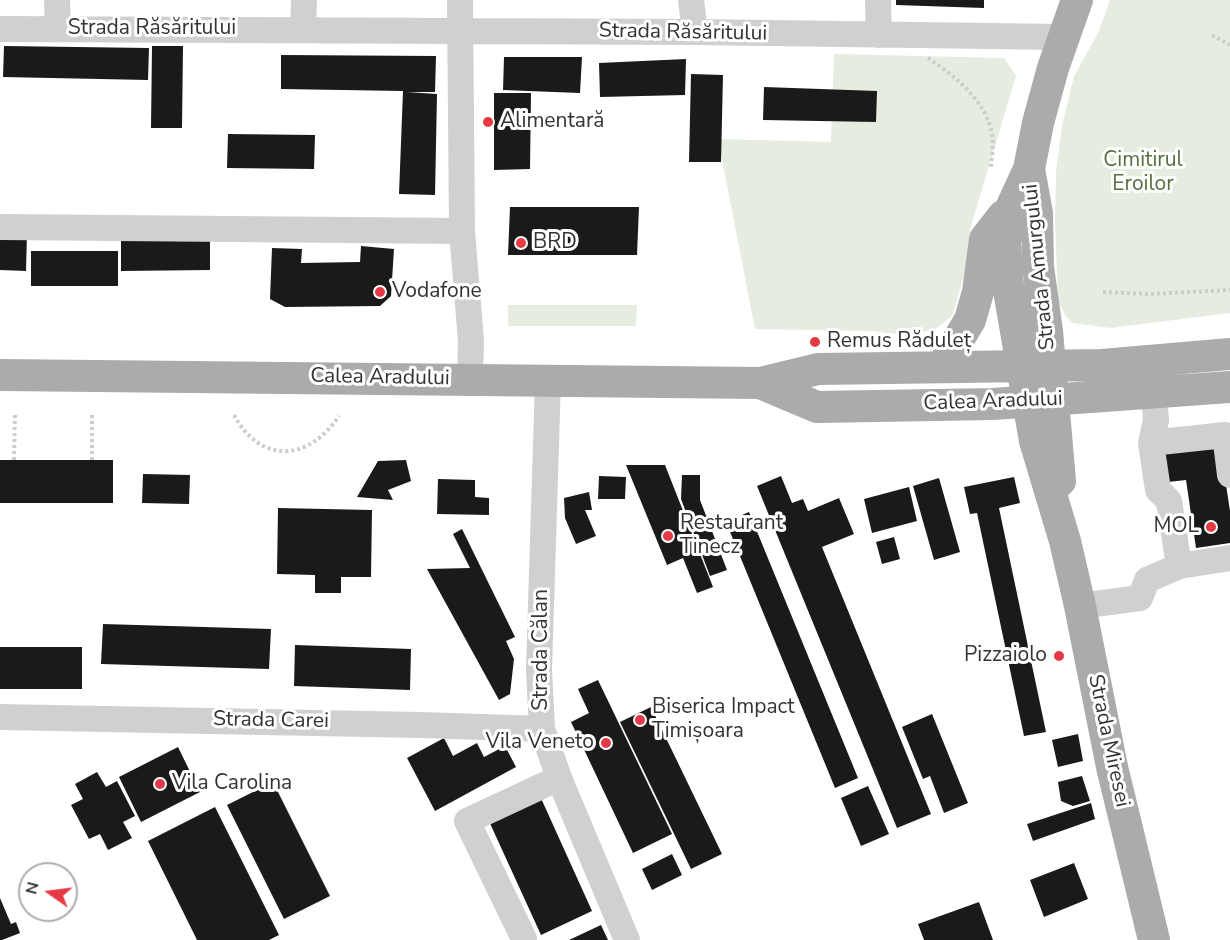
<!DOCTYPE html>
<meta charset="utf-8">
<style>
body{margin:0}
#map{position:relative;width:1230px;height:940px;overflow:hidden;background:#fff;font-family:"Nunito Sans",sans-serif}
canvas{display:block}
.north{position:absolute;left:18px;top:862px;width:60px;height:60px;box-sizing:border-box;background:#fff;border:2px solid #adadad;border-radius:50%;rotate:284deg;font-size:16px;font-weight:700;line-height:24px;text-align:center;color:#333}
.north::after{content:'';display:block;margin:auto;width:21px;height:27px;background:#e63946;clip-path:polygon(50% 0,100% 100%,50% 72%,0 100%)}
</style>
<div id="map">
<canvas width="1230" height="940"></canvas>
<div class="north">N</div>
</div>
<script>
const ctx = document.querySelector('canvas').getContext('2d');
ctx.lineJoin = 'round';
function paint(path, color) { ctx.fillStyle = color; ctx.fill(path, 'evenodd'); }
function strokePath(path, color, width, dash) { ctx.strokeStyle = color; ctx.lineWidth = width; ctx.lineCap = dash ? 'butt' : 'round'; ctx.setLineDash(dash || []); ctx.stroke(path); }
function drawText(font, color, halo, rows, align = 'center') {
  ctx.font = font + ' "Nunito Sans",sans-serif'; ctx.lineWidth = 6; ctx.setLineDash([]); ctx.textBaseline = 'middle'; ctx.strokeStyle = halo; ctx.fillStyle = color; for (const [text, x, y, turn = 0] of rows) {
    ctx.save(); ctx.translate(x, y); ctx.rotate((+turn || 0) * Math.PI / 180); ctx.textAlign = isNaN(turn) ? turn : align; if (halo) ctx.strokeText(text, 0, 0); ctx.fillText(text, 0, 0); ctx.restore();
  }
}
paint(new Path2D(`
 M1110,0H1230V313L1110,328L1073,323L1066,317L1058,300L1055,222L1056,171L1062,126L1074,76L1098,33Z
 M834,54L1004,58L1016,76L971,226L965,272L952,316L934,330L904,335L873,331L755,329L718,139L831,142Z
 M508,305H637L636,326H508Z`), '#e6ecdf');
paint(new Path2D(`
 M896,0H984V8L896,5Z
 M4,46L149,48L148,80L3,77Z
 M152,46H183L182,128H151Z
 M281,55L436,56L435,92H407L437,94L435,195L399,194L403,91L281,89Z
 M504,57H582L580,93L503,90Z
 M686,59L685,95L600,97L599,63Z
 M691,74L723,75L721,162H689Z
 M764,87L877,91L876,122L763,120Z
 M494,93H531L530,169L494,170Z
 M228,134L315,135L314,169L227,168Z
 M510,207H639L637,255H508Z
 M0,232H27L26,271L0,270Z
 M210,232V270L121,271V233Z
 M361,246L394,249L391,296L380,306L285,307L270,299L272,248L302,249L301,263L360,262Z
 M31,251H118V286H31Z
 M1220,445L1230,511V543L1196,548L1186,480L1168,482L1164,453Z
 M0,460H113V503H0Z
 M406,460L411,481L388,490L393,500L357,497L378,461Z
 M626,465H665L713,587L697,593L683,558L667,565Z
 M143,474L190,475L189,504L142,503Z
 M682,475H700V500L727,570L710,576L681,499Z
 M599,476L626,477L625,499H598Z
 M781,476L792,503L803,499L808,511L839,498L854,534L822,547L931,814L897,828L757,486Z
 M1014,477L1020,503L999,508L1046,732L1024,736L977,513L970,514L964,487Z
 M939,478L960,552L934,560L913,486Z
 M438,479L475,480V497L489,498V515L437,514Z
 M909,487L917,521L872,533L864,499Z
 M589,492L592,510H585L596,536L576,544L565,518L564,498Z
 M278,508L372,510L371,577H341V593H315V575L277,574Z
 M749,512L858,778L835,788L726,522Z
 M462,529L515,637L506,641L514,659L510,694L499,700L427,569L470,568L453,534Z
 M894,537L900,559L882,564L876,542Z
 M103,624L271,629L269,669L101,664Z
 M295,645L411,649L410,690L294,686Z
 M0,647H82V689H0Z
 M598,680L672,834L633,853L571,722L589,713L578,689Z
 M651,707L722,854L691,869L620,722Z
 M932,714L968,803L944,813L930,776L923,779L902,727Z
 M1078,734L1083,761L1058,767L1052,740Z
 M444,738L453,756L477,743L484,757L505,746L516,767L435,811L407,758Z
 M178,747L200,792L141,822L119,777Z
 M97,772L106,787L117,781L135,816L123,822L132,838L108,850L100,834L89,839L71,805L83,799L75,784Z
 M1082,776L1090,801L1073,806L1061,801L1058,782Z
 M273,782L330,896L284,919L227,805Z
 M868,786L889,834L861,846L841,798Z
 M540,796L592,911L541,935L488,819Z
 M1091,803L1095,819L1033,841L1027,824Z
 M215,807L279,935L269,940H197L148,841Z
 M672,854L682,875L652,890L642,869Z
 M1074,863L1088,899L1044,917L1030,880Z
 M0,898L11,924L16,922L20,933L2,940H0Z
 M979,902L993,940H924L918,924Z
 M601,925L608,940H569Z`), '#1a1a1a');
strokePath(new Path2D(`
 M1212,35L1230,45
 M928,58C955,76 985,100 992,133C994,143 992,156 991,167
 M1103,292L1149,294L1230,290
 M234,415C261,465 309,461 339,416
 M14,460L15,413
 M92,460V413`), '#cdcdcd', 4, [3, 3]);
strokePath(new Path2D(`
 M57,0L58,29
 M460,0L462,231L471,341L470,379
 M691,0L695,32
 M878,0L879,35
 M0,29L695,32L1064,37
 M303,30L304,0
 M0,227L462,231
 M548,380L539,669L542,729L559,778L627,940
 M1154,393L1156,420L1151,443L1158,490L1169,501L1179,566
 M1151,443L1225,435L1230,475
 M1080,606L1140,598L1147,580L1179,566L1230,558
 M0,717L421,725L542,729
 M524,939L467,821L559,778`), '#d0d0d0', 26);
strokePath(new Path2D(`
 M1077,0L1053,68L1038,123L1029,169L1012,206L1005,242L1007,279L1035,441L1065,541L1080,606L1112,767L1154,940
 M1029,169L1037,213L1038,267L1047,331L1060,481
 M942,367L970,320L978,292L985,239L1003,216
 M0,375L760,383L818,369L1102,365L1230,354
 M760,383L817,407L993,404L1230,387`), '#ababab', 32);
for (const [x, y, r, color] of [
 [488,122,6,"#e63946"],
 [521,243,6,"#e63946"],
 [380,292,6,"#e63946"],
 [815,342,6,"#e63946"],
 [1211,527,6,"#e63946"],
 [668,536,6,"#e63946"],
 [1059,656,6,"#e63946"],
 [640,720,6,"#e63946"],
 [606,743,6,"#e63946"],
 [160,784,6,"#e63946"]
]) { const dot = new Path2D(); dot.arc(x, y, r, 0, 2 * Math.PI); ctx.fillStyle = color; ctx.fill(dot); strokePath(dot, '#fff', 2); }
drawText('21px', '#333', '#fff', [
 ["Strada Răsăritului",152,29],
 ["Strada Răsăritului",683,33,1],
 ["Strada Amurgului",1040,267,-96],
 ["Calea Aradului",380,378,1],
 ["Calea Aradului",993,402,-2],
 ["Strada Călan",542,650,-90],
 ["Strada Carei",271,721,1],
 ["Strada Miresei",1108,741,78]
]);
drawText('21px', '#333', '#fff', [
 ["Alimentară",500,122],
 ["BRD",533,243],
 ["Vodafone",392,292],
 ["Remus Răduleț",827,342],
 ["Restaurant",680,524],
 ["Tinecz",680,548],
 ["MOL",1199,527,"right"],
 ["Pizzaiolo",1047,656,"right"],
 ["Biserica Impact",652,708],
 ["Timișoara",652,732],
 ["Vila Veneto",594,743,"right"],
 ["Vila Carolina",172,784]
], 'left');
drawText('21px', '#56703f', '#fff', [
 ["Cimitirul",1143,161],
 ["Eroilor",1143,185]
]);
</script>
